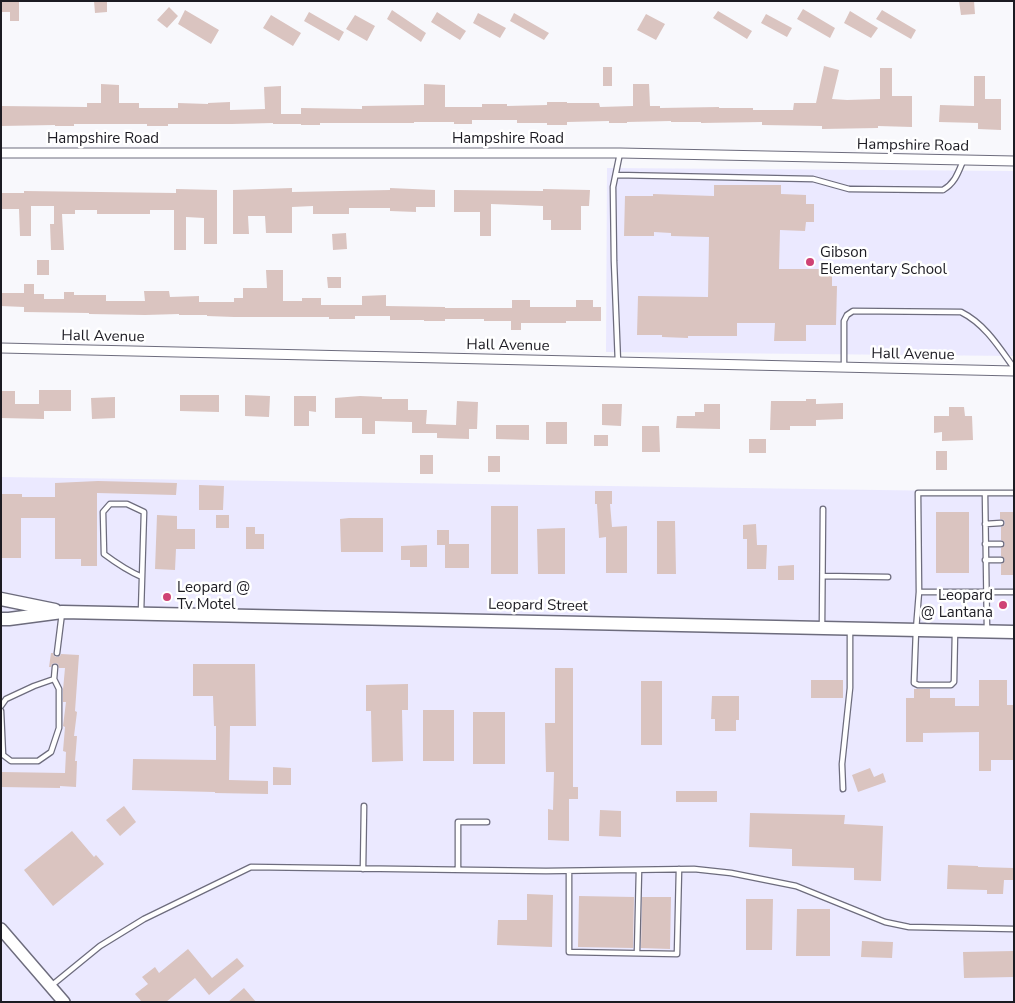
<!DOCTYPE html>
<style>
body{margin:0}
#map{position:relative;width:1015px;height:1003px;overflow:hidden;background:#f8f8fc;font-family:"Nunito Sans",sans-serif}
canvas{display:block}
.frame{position:absolute;inset:0;border:2px solid #1c1b22;pointer-events:none}
</style>
<div id="map">
<canvas width="1015" height="1003"></canvas>
<div class="frame"></div>
</div>
<script>
const ctx = document.querySelector('canvas').getContext('2d');
ctx.lineJoin = 'round';
function paint(path, color) { ctx.fillStyle = color; ctx.fill(path, 'evenodd'); }
function strokePath(path, color, width, dash) { ctx.strokeStyle = color; ctx.lineWidth = width; ctx.lineCap = dash ? 'butt' : 'round'; ctx.setLineDash(dash || []); ctx.stroke(path); }
function drawText(font, color, halo, rows, align = 'center') {
  ctx.font = font + ' "Nunito Sans",sans-serif'; ctx.lineWidth = 5; ctx.setLineDash([]); ctx.textBaseline = 'middle'; ctx.strokeStyle = halo; ctx.fillStyle = color; for (const [text, x, y, turn = 0] of rows) {
    ctx.save(); ctx.translate(x, y); ctx.rotate((+turn || 0) * Math.PI / 180); ctx.textAlign = isNaN(turn) ? turn : align; if (halo) ctx.strokeText(text, 0, 0); ctx.fillText(text, 0, 0); ctx.restore();
  }
}
paint(new Path2D(`
 M607,168L1014,171V356L606,352Z
 M1,477L1014,492V1002H1Z`), '#ebe9ff');
paint(new Path2D(`
 M1,1H19V21H10V12H1Z
 M94,1H107V12L95,13Z
 M959,1H974L975,14L961,15Z
 M169,7L178,16L167,28L157,20Z
 M803,9L835,28L830,38L797,19Z
 M185,10L219,30L211,44L178,24Z
 M392,10L426,33L421,42L387,19Z
 M882,10L916,30L911,39L876,19Z
 M718,11L752,31L747,39L713,18Z
 M850,11L878,28L871,38L844,23Z
 M309,12L344,32L339,41L304,21Z
 M437,12L466,31L460,40L431,22Z
 M478,13L506,28L500,38L473,23Z
 M514,13L549,33L544,40L510,21Z
 M646,14L665,24L656,40L637,30Z
 M766,14L792,28L787,37L761,23Z
 M271,15L301,33L293,46L263,28Z
 M355,15L375,26L367,41L346,29Z
 M824,66L839,70L832,99L847,100L880,99V68H892V96H912V127L878,126V128L822,129V126L762,125V122L701,123V122H671V121L627,122V123H609V121L567,122V125H547V123H517V120H472V124H454V122H414V123H320V125H301V124H273V123L232,124H168V126H147V124H74V126H55V125L1,126V106L87,107V103H101V84L119,85V103H139V108H178V103L208,104V103L230,102V110L265,109L264,87L281,86V114H301V108L362,109V106L424,105V84L445,85V107H482V104H507V106L547,105V102H567V103H599L600,107L633,106V84H649L650,106H660V108L719,107V108H753V110H793L794,103H816Z
 M603,67H612V86H603Z
 M974,76H985V99H1001V130L978,129V123L939,122L940,105L974,106Z
 M714,185H781V194L806,195V204H814V222H806L805,231L780,230L779,269H832V286H837L836,325H806V341H774L775,323H737V336H688V338L662,337V335H637L638,296L708,297L709,237L671,236V233L654,232V236H624L625,196H653V194L714,196Z
 M292,188V192L390,190V188L435,190V207H416V212L390,211V208H349V214H313V206L292,207V233H266L265,216H248L249,234H233V190Z
 M176,189L217,190V244H204V218L186,217V250H174V210H150V214H97V210H75V214H62L64,250H51L50,224H54V206H31V236H20L19,209H1V193H24V191L176,193Z
 M543,189L590,190L589,206H581V230H551V220H543V206L491,204V236H480V212H454V190L543,191Z
 M346,233L347,249L333,250L332,234Z
 M37,260H49V275H37Z
 M266,270H283V301H302V298H321V305H362V296L386,295V306L445,307V308H512V300H530V307H576V300H593V307H601V321H566V323H521V330H511V321H484V319H445V321H424V320H390V316H355V319H329V317H234L207,316V315H179V314L145,315L89,314V313L24,312V307L1,306V293H24V284H34V294H44V299H64V292H74V295H106V301H145L144,291H169L170,297L199,296V302H234V298H243V288H267Z
 M327,277H341V288H328Z
 M39,390H71V411H44V419L1,418V391H15V404H39Z
 M180,395H219V412L180,411Z
 M245,395L270,396L269,417L245,416Z
 M294,396H316V412L309,411V426H294Z
 M360,396L382,397V399H408V410H427L426,424L456,425L457,401L478,402L477,429H469V439L437,438V433H412V422L375,421V434H362V418H335V398Z
 M115,397V418L92,419L91,398Z
 M806,399H816V404L843,403V419L816,420V426H790V430H770L771,401H806Z
 M602,404H622L621,426L602,425Z
 M704,404H720V429L676,428L677,416H695V412H704Z
 M949,407H964L965,416H972L973,440L942,441V432L934,433V416H949Z
 M546,422H567V444H546Z
 M496,425H529V440L496,439Z
 M642,426H659L660,452H642Z
 M594,435H608V446H594Z
 M749,439H766V453H749Z
 M936,451H947V470H936Z
 M420,455H433V474H420Z
 M488,456H500V472H488Z
 M98,481L177,483L176,495L97,493V566H81V559H55V518H21V558H1V494H22V497H55V483Z
 M199,485L224,486L223,510H199Z
 M595,491H612V504H610L612,527L627,526V573H606V537L599,538L597,504H595Z
 M491,506H518V574H491Z
 M936,512H969V573H936Z
 M1000,512H1014V575H1001V564L1003,563L1005,560L1004,558L1001,556V548L1004,546L1005,544L1003,541L1001,540V527L1004,526L1005,523L1004,520L1000,519Z
 M157,515L177,516V529H195V549H176L175,570L155,569Z
 M216,515H229V528H216Z
 M349,518H383V552H341L340,519Z
 M657,521H675L676,574H657Z
 M756,524L757,545H767L766,569H747V539H743V525Z
 M246,527H255V534H264V549H246Z
 M565,528V574H538L537,529Z
 M437,530H449V544H469V568H445V545H437Z
 M427,545V567H410V560H401V546Z
 M794,565V580H778V566Z
 M51,653H53L54,656L57,657L60,656L61,654L79,655L75,711L77,712L74,736H77L75,761H77L76,787L60,786V788L1,787V772L65,773L66,752L63,751L65,727L63,726L66,702H63V690L65,668H59L58,664L55,663L52,664L51,667H49Z
 M193,664H255L256,726H230L229,780L268,781V794L215,793V792L132,790L133,759L216,760V726H214L213,696H193Z
 M555,668H573V787H578V799H569V841L548,840V809L553,810L554,772H546L545,723H555Z
 M811,680H843V698H811Z
 M979,680H1007V705H1014V760H991V771H979V732L923,733V742H906V698H914V689H930V698H955V706H979Z
 M641,681H662V745H641Z
 M408,684V710H402L403,761L372,762L371,711H366V685Z
 M712,696H739V720H736V731H715V719H711Z
 M423,710H454V761H423Z
 M473,712H505V764H473Z
 M273,767L291,768V785H273Z
 M870,768L874,777L883,773L886,782L858,792L852,775Z
 M676,791H717V802H676Z
 M124,806L136,822L120,836L106,820Z
 M600,810L621,811V837L599,836Z
 M750,813L845,815L844,824L883,826L881,881L854,880V868L792,866V849L749,847Z
 M72,831L94,857L96,855L104,864L53,906L24,870Z
 M948,865L978,866V867L1014,868V880H1004L1003,894H987V890L947,889Z
 M527,894L553,895L552,947L497,945L498,920H527Z
 M579,896L634,897L633,948L578,947Z
 M642,897H671L670,949L641,948Z
 M746,899H773L772,950H746Z
 M797,909H830V956H796Z
 M862,941L893,942L892,958L861,957Z
 M188,949L212,978L237,958L244,966L209,995L195,978L166,1002H142L135,994L148,984L142,977L155,967L159,973Z
 M1014,951V977L964,978L963,952Z
 M244,988L256,1002H228Z`), '#dac4c0');
const service = new Path2D(`
 M616,175L813,179L849,189L943,190C955,183 958,173 963,161
 M618,363L614,261L613,187L620,153
 M844,367V321L847,315L853,311L961,312C985,324 999,347 1014,368
 M985,493L987,630
 M985,524L1001,523
 M985,544H1001
 M985,560H1001
 M823,576L888,577
 M919,592H1014
 M141,612L144,512L127,504H110L103,512L104,554C116,563 128,571 142,577
 M822,627L823,509
 M955,632L954,682L951,685H918L914,683L916,630L919,592L918,493H1014
 M57,653L62,613
 M1,706L6,699L34,686L54,679
 M1,711L3,755L11,761H38L51,752L59,728V689L54,679L55,667
 M843,789L842,764L850,688V631
 M363,869L364,806
 M458,870V822H487
 M569,871V952L677,954L679,869
 M637,953L639,870
 M51,986L100,946L144,919L251,867L546,871L694,869L731,873L796,886L885,922L909,927L1014,929`);
const minor = new Path2D(`
 M1,153H620L1014,161
 M1,348L1014,371`);
const tertiary = new Path2D(`
 M1,929L64,1002`);
const secondary = new Path2D(`
 M1,599L55,610
 M1,619H9L62,612L1014,632`);
strokePath(service, '#6d6c7d', 7);
strokePath(minor, '#6d6c7d', 11);
strokePath(tertiary, '#6d6c7d', 14);
strokePath(secondary, '#6d6c7d', 15);
strokePath(service, '#fff', 4.5);
strokePath(minor, '#fff', 9);
strokePath(tertiary, '#fff', 11);
strokePath(secondary, '#fff', 12);
for (const [x, y, r, color] of [
 [810,262,5,"#cf4374"],
 [167,597,5,"#cf4374"],
 [1003,605,5,"#cf4374"]
]) { const dot = new Path2D(); dot.arc(x, y, r, 0, 2 * Math.PI); ctx.fillStyle = color; ctx.fill(dot); strokePath(dot, '#fff', 2); }
drawText('15px', '#1c1b22', '#fff', [
 ["Hampshire Road",103,139],
 ["Hampshire Road",508,139],
 ["Hampshire Road",913,146,1],
 ["Hall Avenue",103,337,1],
 ["Hall Avenue",508,346,1],
 ["Hall Avenue",913,355,1],
 ["Leopard Street",538,606,1]
]);
drawText('15px', '#1c1b22', '#fff', [
 ["Gibson",820,253],
 ["Elementary School",820,270],
 ["Leopard @",177,588],
 ["Tv Motel",177,605],
 ["Leopard",993,596,"right"],
 ["@ Lantana",993,613,"right"]
], 'left');
</script>
